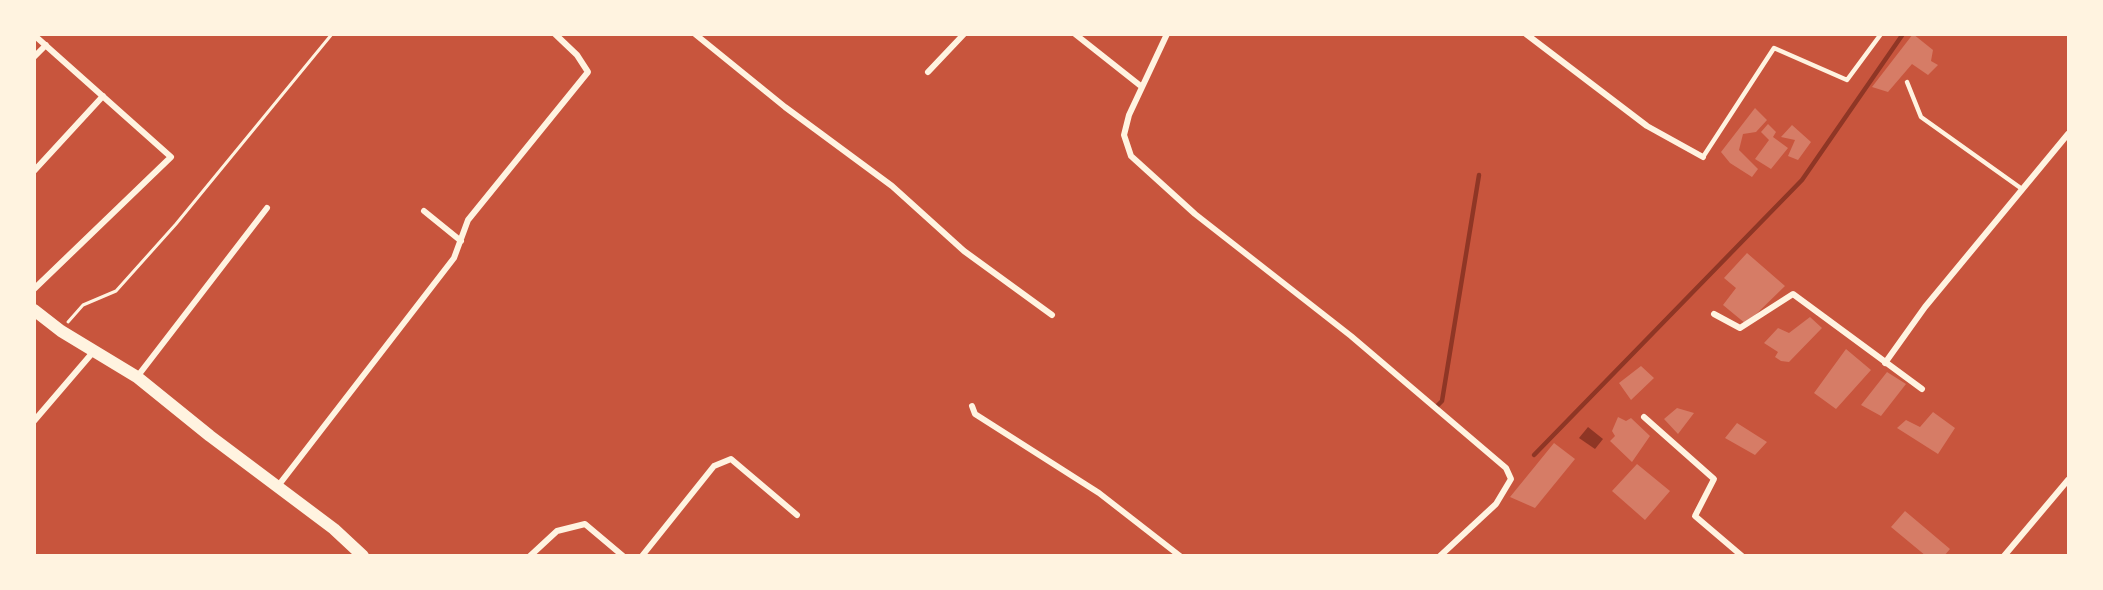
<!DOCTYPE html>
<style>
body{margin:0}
#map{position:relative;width:2103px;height:590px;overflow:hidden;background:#c8553d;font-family:Mulish,sans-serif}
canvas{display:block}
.frame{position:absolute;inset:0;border:36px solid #fff3e0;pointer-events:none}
</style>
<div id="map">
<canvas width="2103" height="590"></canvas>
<div class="frame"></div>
</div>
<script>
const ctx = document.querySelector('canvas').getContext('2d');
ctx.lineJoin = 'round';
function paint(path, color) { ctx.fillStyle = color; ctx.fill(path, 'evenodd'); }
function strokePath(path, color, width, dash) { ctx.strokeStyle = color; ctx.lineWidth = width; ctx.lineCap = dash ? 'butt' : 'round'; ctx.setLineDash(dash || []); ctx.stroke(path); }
paint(new Path2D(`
 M1588,427L1603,439L1595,449L1579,438Z`), '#8f3625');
strokePath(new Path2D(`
 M1437,406L1442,401L1479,175
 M1534,455L1802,180L1903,34`), '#8f3625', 4.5);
paint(new Path2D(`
 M1913,34L1933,50L1931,61L1938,65L1928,75L1912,64L1888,92L1872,87Z
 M1755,108L1767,120L1756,132L1743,134L1739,150L1758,169L1752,177L1730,163L1721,152Z
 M1768,124L1776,132L1773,137L1788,148L1771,169L1755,159L1769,140L1761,132Z
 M1792,125L1811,142L1798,160L1788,156L1795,140L1781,137Z
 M1747,253L1785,286L1746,324L1723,305L1736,288L1724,278Z
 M1810,317L1822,328L1789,362L1781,361L1775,357L1778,352L1764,343L1778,328L1789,333Z
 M1846,349L1871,370L1836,409L1814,393Z
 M1641,366L1654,378L1631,400L1619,383Z
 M1887,372L1906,384L1881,416L1861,405Z
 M1677,408L1694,413L1678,434L1664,419Z
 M1933,412L1955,428L1938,454L1897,428L1906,420L1920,427Z
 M1618,417L1626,421L1631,418L1650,436L1632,462L1610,441L1615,436L1612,431Z
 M1737,423L1767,442L1755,455L1725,438Z
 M1554,443L1575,459L1535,508L1510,497Z
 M1637,464L1670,491L1645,520L1612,491Z
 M1905,511L1950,549L1944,556H1926L1891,527Z`), '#d67c66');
strokePath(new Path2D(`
 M68,322L83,305L116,291L176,224L332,34`), '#fff3e0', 3);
strokePath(new Path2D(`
 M1907,82L1921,117L2022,189
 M1703,157L1774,48L1847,80L1881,34`), '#fff3e0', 4.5);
strokePath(new Path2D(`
 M695,34L785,107L892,186L964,251L1052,315
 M1075,34L1142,87
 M1167,34L1129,115L1124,135L1131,156L1195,214L1351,336L1506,468L1511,479L1496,504L1440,556
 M1526,34L1647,126L1703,157
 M34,35L171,157L34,289
 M34,57L46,45
 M928,72L964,34
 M34,171L103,96
 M424,211L461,241
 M1714,314L1740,328L1793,294L1922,389
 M1885,363L1925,307L2068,134
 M137,377L267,208
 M972,406L975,414L1099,493L1180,556
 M1644,417L1714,479L1695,516L1742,556
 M34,421L94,351
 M278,486L454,258L468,220L588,72L577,55L555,34
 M530,556L557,531L585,524L623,556
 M642,556L714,466L731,459L797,515
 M2004,556L2068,480`), '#fff3e0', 6);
strokePath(new Path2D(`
 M34,310L61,331L137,377L210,436L334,529L363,556`), '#fff3e0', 12);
</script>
